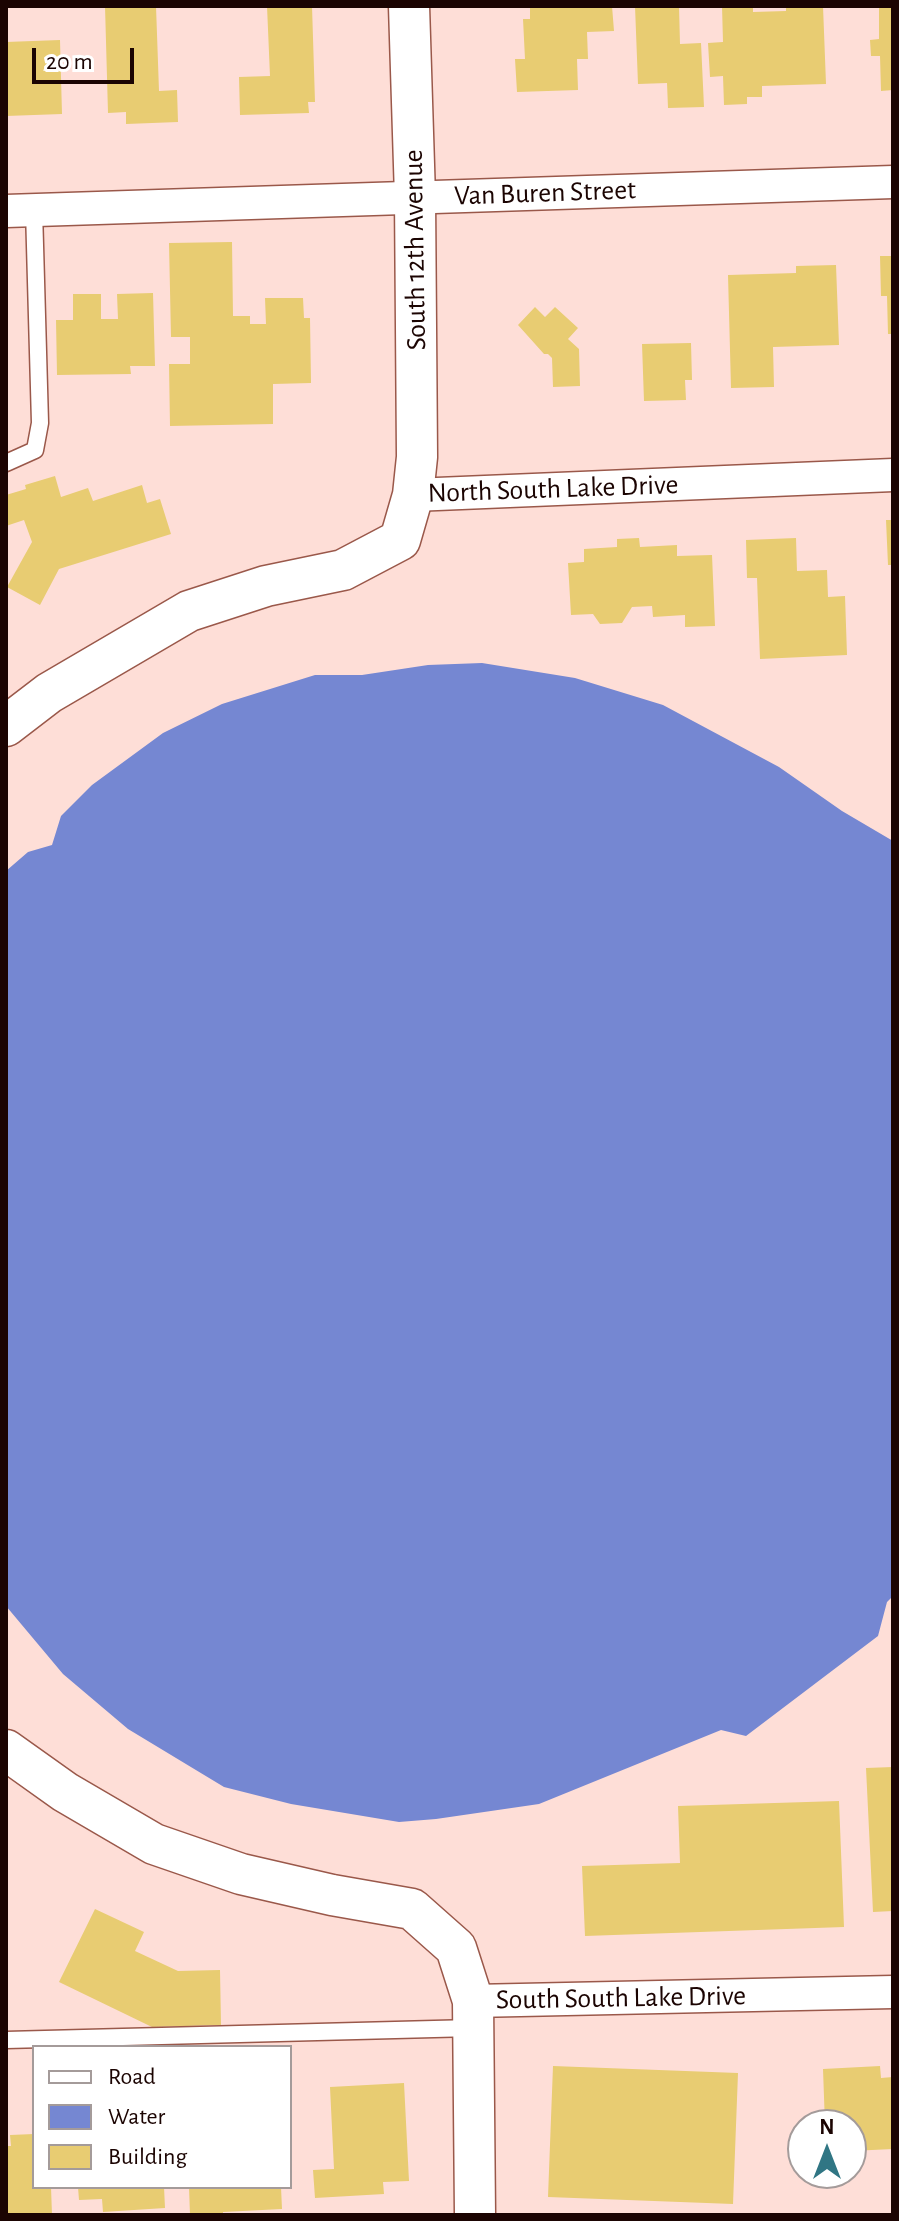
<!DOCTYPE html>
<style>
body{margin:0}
#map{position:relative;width:899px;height:2221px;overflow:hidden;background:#feded7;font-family:"Alegreya Sans",sans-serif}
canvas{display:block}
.frame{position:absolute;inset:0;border:8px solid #1b0402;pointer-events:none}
.legend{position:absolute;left:32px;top:2045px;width:260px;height:144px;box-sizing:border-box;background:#fff;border:2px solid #a49b9a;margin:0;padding:10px 14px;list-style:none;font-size:24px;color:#1b0402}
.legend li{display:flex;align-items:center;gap:16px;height:40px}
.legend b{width:40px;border:2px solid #a49b9a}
.north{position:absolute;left:787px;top:2109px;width:80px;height:80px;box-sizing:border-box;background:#fff;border:2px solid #a49b9a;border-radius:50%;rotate:0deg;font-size:22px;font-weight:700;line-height:32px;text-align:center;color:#1b0402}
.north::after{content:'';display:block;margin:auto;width:28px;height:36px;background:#307684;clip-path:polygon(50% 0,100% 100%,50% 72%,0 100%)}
.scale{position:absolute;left:32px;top:48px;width:102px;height:36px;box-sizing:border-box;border:4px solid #1b0402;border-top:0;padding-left:10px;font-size:24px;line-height:28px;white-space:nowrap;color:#1b0402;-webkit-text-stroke:6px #fff;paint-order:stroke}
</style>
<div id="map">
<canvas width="899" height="2221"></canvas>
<div class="frame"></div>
<ul class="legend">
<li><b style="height:10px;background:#fff"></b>Road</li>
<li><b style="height:22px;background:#7587d2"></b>Water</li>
<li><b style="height:22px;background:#e8cc72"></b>Building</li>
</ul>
<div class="north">N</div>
<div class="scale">20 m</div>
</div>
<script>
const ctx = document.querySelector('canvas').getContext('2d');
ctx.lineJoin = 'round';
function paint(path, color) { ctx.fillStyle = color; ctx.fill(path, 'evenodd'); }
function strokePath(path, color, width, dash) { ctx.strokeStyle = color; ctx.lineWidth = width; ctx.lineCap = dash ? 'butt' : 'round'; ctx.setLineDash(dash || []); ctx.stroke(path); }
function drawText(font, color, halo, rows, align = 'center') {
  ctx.font = font + ' "Alegreya Sans",sans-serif'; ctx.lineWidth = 6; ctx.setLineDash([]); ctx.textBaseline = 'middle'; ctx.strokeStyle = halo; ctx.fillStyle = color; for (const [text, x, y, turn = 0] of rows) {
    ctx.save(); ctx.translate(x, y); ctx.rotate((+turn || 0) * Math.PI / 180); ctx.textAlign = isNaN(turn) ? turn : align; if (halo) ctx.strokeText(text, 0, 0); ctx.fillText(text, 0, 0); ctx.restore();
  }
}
paint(new Path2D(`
 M482,663L575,678L663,705L779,767L842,811L893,841V1596L887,1602L878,1636L746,1736L721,1730L539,1804L436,1819L399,1822L291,1804L224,1787L128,1729L63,1674L6,1606V871L28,852L52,845L61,816L92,785L163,733L222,704L315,675H362L428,665Z`), '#7587d2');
paint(new Path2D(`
 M105,6H156L159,91L177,90L178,122L126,124V112L108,113Z
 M267,6H312L315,102H308L309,113L240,115L239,77L270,76Z
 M530,6H612L614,31L587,32L588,59H577L578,90L517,92L515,59H525L523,19H530Z
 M635,6H679L680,44L701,43L704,107L668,108L667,83L638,84Z
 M722,6H753V12L786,11V6H823L826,84L762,86V97H747V104L724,105L723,76L710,77L708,43L723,42Z
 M879,6H893V90L881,91L880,56H871L870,40L879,39Z
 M60,40L62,114L6,116V42Z
 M232,242L233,316H250V324H266L265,298H303L304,318H310L311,383L273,384V424L170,426L169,364H190V337H171L169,243Z
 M880,256H893V334H888L887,296H881Z
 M836,265L839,345L773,347L774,387L731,388L728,275L796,273V266Z
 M153,293L155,366H130L131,374L57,375L56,320H73V294H101V319H118L117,294Z
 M535,307L545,317L555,307L578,328L568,339L579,349L580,386L553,387L552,358L548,354H544L518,325Z
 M691,343L692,380H685L686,400L644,401L642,344Z
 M55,476L61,497L88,488L93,501L142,485L147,503L160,499L171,534L59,569L40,605L7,587L32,542L24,520L6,526V495L26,489L25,485Z
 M886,520H893V565H888Z
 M639,538L640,547L677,545V556L712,555L715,626L685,627V615L653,617L652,606L632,607L622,623L600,624L593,614L571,615L568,563L584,562V549L617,547V539Z
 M796,538L797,571L827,570L828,597L845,596L847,655L760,659L757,578H747L746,540Z
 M893,1767V1911L873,1912L866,1768Z
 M839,1801L844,1927L585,1936L582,1866L680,1863L678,1806Z
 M95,1909L144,1932L135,1951L178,1971L220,1970L221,2025L152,2027L59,1982Z
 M553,2066L738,2073L733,2204L548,2197Z
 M880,2066L881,2078L893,2077V2149L851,2151V2125H825L823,2069Z
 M404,2083L409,2181L383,2182L384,2194L315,2198L313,2170L334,2169L330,2087Z
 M34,2134V2187H51L52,2215H6V2146H11L10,2135Z
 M78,2187H164L165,2208L103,2212L102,2199L79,2200Z
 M189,2187H281L282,2209L223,2212V2215H190Z`), '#e8cc72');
const service = new Path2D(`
 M6,463L35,450L40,423L34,210
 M6,2040L473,2028`);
const minor = new Path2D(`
 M6,211L893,182
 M413,495L893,475
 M473,2001L893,1992`);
const tertiary = new Path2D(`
 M6,726L49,693L189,611L266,586L343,570L400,540L413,495L417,457L415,197L409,6
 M6,1750L65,1792L154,1844L241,1874L332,1895L412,1909L456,1948L473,2001L475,2215`);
strokePath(service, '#9a584a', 19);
strokePath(minor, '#9a584a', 35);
strokePath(tertiary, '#9a584a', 43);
strokePath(service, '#fff', 16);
strokePath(minor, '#fff', 32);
strokePath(tertiary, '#fff', 40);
drawText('28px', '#1b0402', '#fff', [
 ["Van Buren Street",545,193,-2],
 ["South 12th Avenue",415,250,-91],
 ["North South Lake Drive",553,489,-2],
 ["South South Lake Drive",621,1998,-1]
]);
</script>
